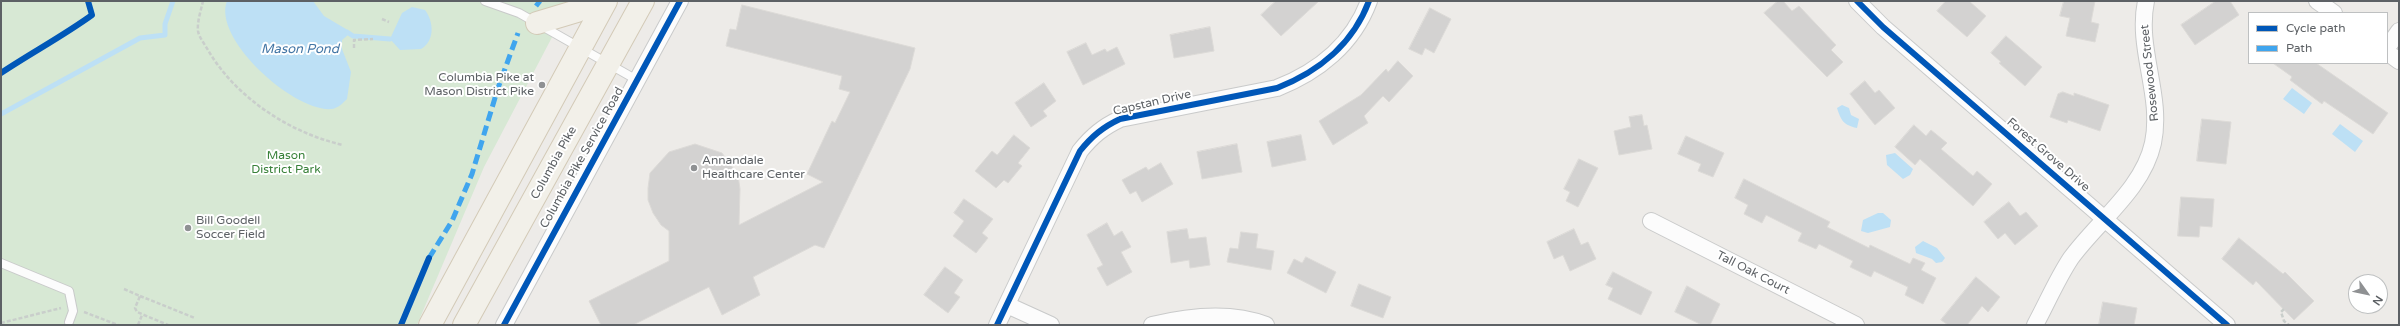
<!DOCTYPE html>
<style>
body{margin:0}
#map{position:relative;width:2400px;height:326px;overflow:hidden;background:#edebe8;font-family:"Varela Round",sans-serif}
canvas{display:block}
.frame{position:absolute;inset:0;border:2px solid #5d6165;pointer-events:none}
.legend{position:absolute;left:2248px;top:12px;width:140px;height:52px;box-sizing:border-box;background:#fff;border:1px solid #bec0c1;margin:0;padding:5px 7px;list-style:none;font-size:12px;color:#5d6165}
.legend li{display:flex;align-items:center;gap:8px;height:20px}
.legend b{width:20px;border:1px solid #bec0c1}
.north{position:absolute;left:2348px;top:274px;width:40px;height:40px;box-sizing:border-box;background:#fff;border:1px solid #bec0c1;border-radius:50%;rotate:123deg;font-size:11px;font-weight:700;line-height:16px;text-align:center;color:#5d6165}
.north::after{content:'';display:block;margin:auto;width:14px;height:18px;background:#8f9193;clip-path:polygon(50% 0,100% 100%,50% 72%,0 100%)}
</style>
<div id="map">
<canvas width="2400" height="326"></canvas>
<div class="frame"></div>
<ul class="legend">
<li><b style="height:5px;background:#0057b8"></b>Cycle path</li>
<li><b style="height:5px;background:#40a5ee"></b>Path</li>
</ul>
<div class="north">N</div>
</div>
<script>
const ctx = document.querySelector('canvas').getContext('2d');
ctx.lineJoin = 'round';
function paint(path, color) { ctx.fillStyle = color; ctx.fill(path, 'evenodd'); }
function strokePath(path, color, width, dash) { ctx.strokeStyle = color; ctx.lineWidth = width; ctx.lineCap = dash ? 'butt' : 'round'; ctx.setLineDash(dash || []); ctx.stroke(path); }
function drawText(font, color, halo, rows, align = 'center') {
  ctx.font = font + ' "Varela Round",sans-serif'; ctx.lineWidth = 4; ctx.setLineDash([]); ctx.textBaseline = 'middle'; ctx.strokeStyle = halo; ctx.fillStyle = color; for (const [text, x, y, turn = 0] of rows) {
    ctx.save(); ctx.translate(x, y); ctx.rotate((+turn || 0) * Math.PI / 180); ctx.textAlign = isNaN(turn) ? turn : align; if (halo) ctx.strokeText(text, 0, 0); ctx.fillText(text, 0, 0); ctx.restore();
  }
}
paint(new Path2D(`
 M1,1H571L484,167L417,325H1Z`), '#d7e8d4');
paint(new Path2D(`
 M227,1H313L324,16L346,29L348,35L342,40V49L351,72L347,99C343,103 338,108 332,109C295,113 212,39 227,1Z
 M412,7L425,10C434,22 435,41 421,49L400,50L390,39L402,13Z
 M2292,88L2312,103L2304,114L2283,99Z
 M1842,105L1849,108L1851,115L1859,119L1857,128C1843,125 1841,120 1837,108Z
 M2340,124L2363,141L2355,152L2332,134Z
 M1895,153L1913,169L1910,175L1903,179L1887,165L1886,155Z
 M1878,213H1883L1891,220L1890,227L1868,233L1861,231L1863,220Z
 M1923,241L1937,248L1945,258L1942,262L1936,263L1932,259L1916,253L1915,247Z`), '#bde0f5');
strokePath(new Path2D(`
 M347,32L353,36L390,39
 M1,114L140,38L165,35V24L173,1`), '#bde0f5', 5);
const building = new Path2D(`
 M1276,1H1319L1281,36L1261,15Z
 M1778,1H1783L1792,11L1799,6L1836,45L1831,50L1843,62L1827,77L1764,13Z
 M1946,1H1969L1986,16L1967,37L1937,11Z
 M2064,1H2095L2091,22L2099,24L2095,42L2066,36L2070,18L2060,16Z
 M2216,1H2230L2239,15L2195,45L2181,25Z
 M742,5L915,48L910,69L824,248L815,245L753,277L760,295L722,315L709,287L633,325H601L589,301L669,261V231L661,225L653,213L648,200V188L650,173L669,152L695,144L722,153L738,175L740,189L739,225L823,182L807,174L832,121L835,123L850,92L839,89L842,76L726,46L730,29L736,30Z
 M1430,8L1451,19L1434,53L1425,48L1422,55L1409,49Z
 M1210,27L1214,51L1174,58L1170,35Z
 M2006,36L2042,67L2025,86L1999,63L2001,62L1991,53Z
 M1086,43L1092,55L1105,49L1107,52L1117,47L1125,64L1083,85L1067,52Z
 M1398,61L1413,76L1389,102L1383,96L1364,116L1368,123L1333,145L1319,121L1361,95L1386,69L1388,72Z
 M2273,63H2316L2388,113L2373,134L2324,101L2322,104L2290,80L2292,77Z
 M1865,81L1875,93L1879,90L1895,108L1875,125L1850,94Z
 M1044,83L1056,101L1043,111L1047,116L1031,127L1015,103Z
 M2063,92L2074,96V93L2109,105L2100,131L2068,120L2067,123L2050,117L2058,94Z
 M1642,115L1644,126L1647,125L1652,149L1619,155L1614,131L1631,127L1629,117Z
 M2202,119L2231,122L2226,164L2197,161Z
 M1914,125L1926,136L1931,130L1947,143L1941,149L1973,176L1977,171L1992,184L1973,206L1920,159L1915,165L1895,147Z
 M1014,135L1030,148L1018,163L1022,166L1008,183L1004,180L996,188L975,171L992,151L997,155Z
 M1301,135L1306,160L1272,167L1267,142Z
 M1686,136L1724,153L1713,177L1698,171L1701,164L1678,154Z
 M1237,144L1242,172L1202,179L1197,152Z
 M1579,159L1598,168L1578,207L1566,201L1570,192L1564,189Z
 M1161,163L1173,184L1142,202L1136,191L1130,194L1122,180L1146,167L1148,170Z
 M1744,179L1830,222L1827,227L1869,248L1870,245L1910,264L1913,258L1925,263L1921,270L1936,278L1923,304L1905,295L1908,287L1874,271L1871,277L1850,267L1853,261L1819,244L1816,249L1798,241L1802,233L1766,215L1762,223L1744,214L1748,205L1735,198Z
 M2181,197L2214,199L2212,227L2200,226L2199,237L2178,236Z
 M964,199L993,219L982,233L988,238L976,253L953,236L964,221L954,213Z
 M2009,202L2020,216L2026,212L2038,226L2015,245L2005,233L1998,239L1984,222Z
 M1107,223L1114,236L1122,231L1131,247L1121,252L1132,272L1107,286L1097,268L1103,265L1087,235Z
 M1187,229L1189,239L1206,237L1210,265L1190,268L1189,260L1171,263L1167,232Z
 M1574,229L1581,245L1588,242L1596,259L1570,271L1563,255L1554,259L1547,242Z
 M1241,232L1258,234L1256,248L1274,251L1271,270L1227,262L1230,248L1238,249Z
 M2239,238L2283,274L2285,272L2314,301L2294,320L2256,281L2253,285L2222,259Z
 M1306,257L1336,272L1326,293L1287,273L1294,259L1302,263Z
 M945,267L963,280L954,293L960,297L948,313L924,295Z
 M1613,272L1652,292L1641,315L1608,299L1613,288L1606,285Z
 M1976,277L2000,297L1988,312L1982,306L1967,325H1948L1941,320Z
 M1359,284L1391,297L1383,318L1351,306Z
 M1687,286L1720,304L1710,325H1702L1675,312Z
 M2103,302L2137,308L2134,325H2099Z`);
paint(building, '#d3d2d1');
strokePath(building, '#dcdad7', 1);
const service = new Path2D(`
 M485,1L519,13L637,80
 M1,263L69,291L73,311L69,322`);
const minor = new Path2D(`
 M1857,1L1883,27L2227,325
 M2317,1L2334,13
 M2387,48L2399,31
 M2387,52L2399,61
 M1651,221L1856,325
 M1007,305L1051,325
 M504,325L680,1
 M997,325L1080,151C1092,136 1103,127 1120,119L1277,88C1318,72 1353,44 1369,1
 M1152,325C1189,316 1230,311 1266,325
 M2035,325C2047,303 2057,279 2071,258C2098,221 2143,189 2153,143C2163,95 2136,49 2146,1`);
const primary = new Path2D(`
 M537,23L577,11L593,1
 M430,325L606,1
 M464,325L643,1`);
strokePath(service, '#c9caca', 10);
strokePath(minor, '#c9caca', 18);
strokePath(primary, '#d3cab7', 24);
strokePath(new Path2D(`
 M203,1C201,10 197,22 198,31C199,37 205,45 208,50C236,98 290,133 343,145
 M382,19L389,22
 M354,48V40L373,39
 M124,289L140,296L135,308L137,312L168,325
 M140,296L195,318
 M2284,309L2281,312L2284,321L2289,325
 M84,312L118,325
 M1,323L61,308
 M138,325L142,315`), '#c9cecb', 2.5, [4, 2]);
strokePath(service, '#fcfcfc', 8);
strokePath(minor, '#fcfcfc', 16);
strokePath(primary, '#f2f0e9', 22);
strokePath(new Path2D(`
 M536,6L540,1
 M429,258L452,221L472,174L498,88L518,33`), '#40a5ee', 5, [10, 5]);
strokePath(new Path2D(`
 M1857,1L1883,27L2227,325
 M1,73C31,53 63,36 92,15L88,1
 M401,325L429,258
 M504,325L680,1
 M997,325L1080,151C1092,136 1103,127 1120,119L1277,88C1318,72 1353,44 1369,1`), '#0057b8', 6);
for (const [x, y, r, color] of [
 [542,85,4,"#8f9193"],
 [694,168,4,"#8f9193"],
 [188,228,4,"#8f9193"]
]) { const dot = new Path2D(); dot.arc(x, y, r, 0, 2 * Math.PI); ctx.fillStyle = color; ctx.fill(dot); strokePath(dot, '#fff', 1.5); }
drawText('12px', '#5d6165', '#fff', [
 ["Rosewood Street",2150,73,-96],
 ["Capstan Drive",1152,103,-13],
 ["Forest Grove Drive",2048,155,41],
 ["Columbia Pike Service Road",582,158,-61],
 ["Columbia Pike",554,163,-61],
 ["Tall Oak Court",1753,273,27]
]);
drawText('12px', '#5d6165', '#fff', [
 ["Columbia Pike at",534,78,"right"],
 ["Mason District Pike",534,92,"right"],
 ["Annandale",702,161],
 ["Healthcare Center",702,175],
 ["Bill Goodell",196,221],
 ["Soccer Field",196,235]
], 'left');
drawText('12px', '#388139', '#fff', [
 ["Mason",286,156],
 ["District Park",286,170]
]);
drawText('italic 13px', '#4376a5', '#fff', [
 ["Mason Pond",300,50]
]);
</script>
